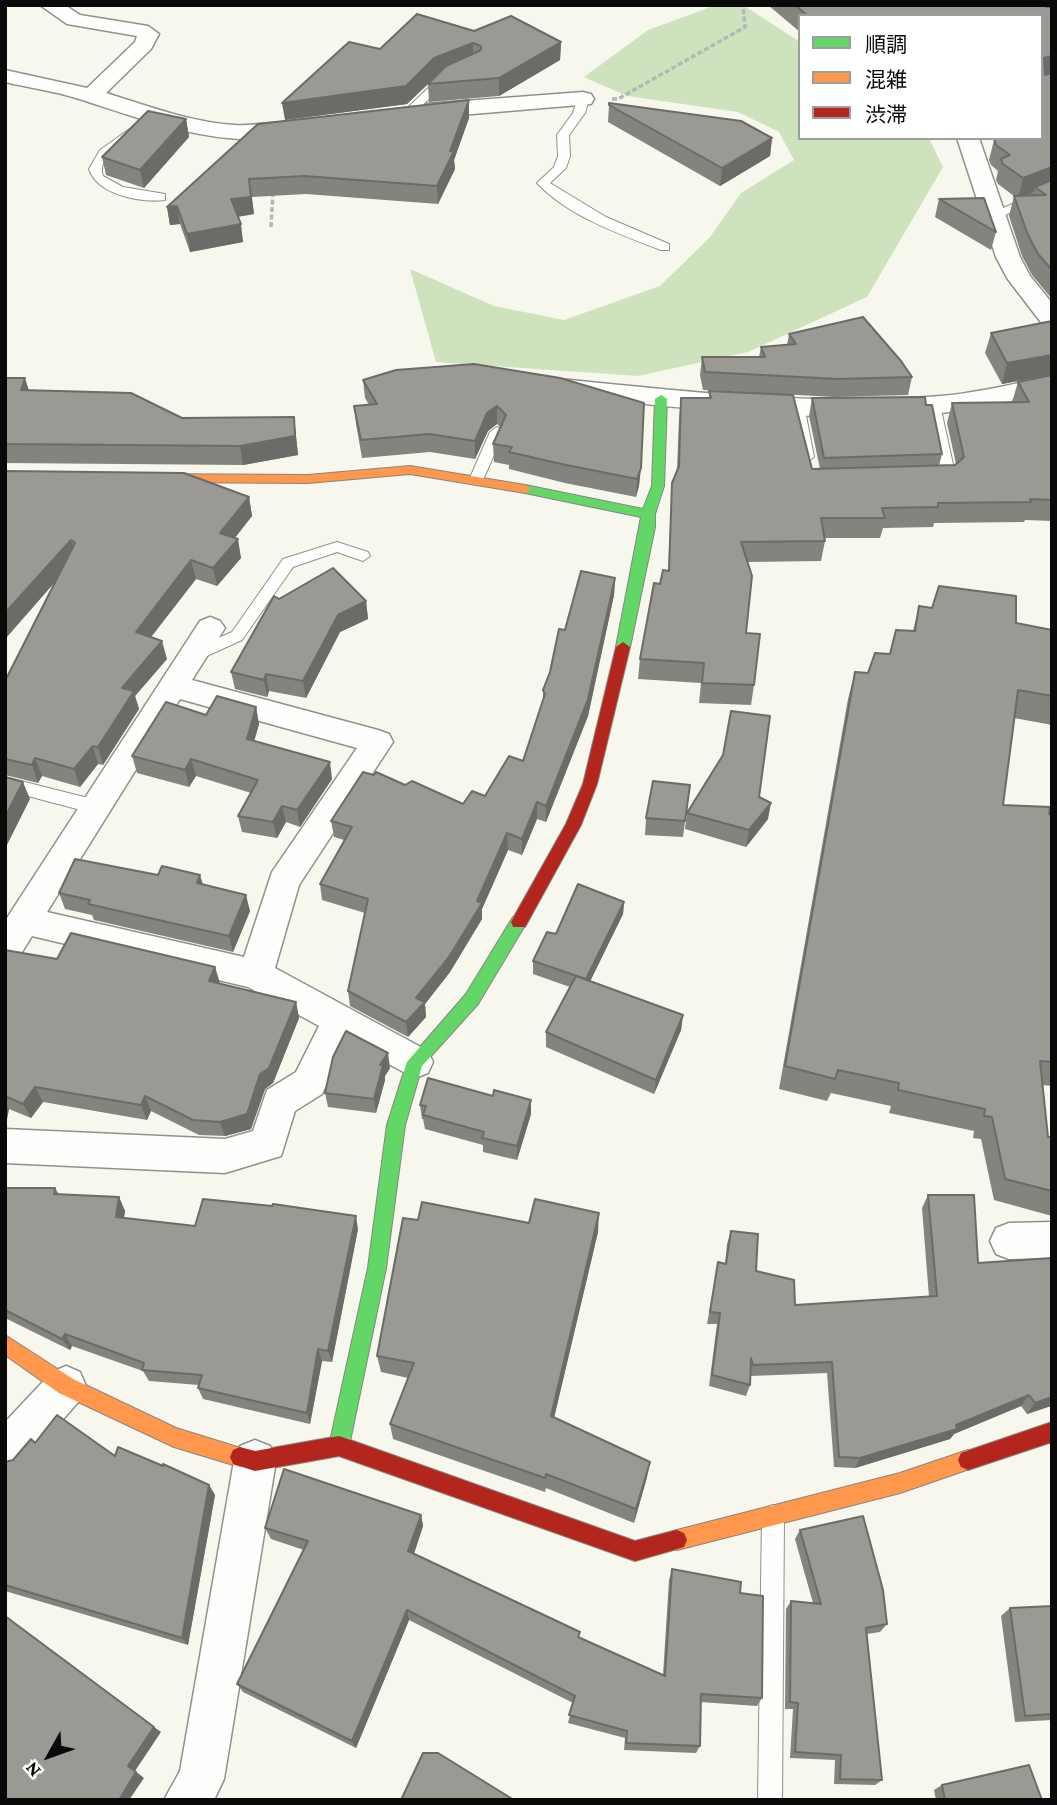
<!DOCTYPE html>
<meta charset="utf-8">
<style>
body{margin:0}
#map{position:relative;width:1057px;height:1805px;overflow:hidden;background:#f8f7ed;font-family:"Crimson Pro","Noto Sans JP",serif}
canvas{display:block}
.frame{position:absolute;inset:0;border:7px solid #090909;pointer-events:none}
.legend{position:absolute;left:798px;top:14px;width:245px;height:126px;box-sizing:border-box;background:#fff;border:2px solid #9d9d9d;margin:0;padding:9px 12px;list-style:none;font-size:21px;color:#090909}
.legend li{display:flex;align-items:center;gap:14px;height:35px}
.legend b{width:35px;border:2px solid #9d9d9d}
.north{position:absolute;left:14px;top:1721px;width:70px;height:70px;-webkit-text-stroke:5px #fff;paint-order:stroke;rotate:230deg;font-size:19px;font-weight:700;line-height:28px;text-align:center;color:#090909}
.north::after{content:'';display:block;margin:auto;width:24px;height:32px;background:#090909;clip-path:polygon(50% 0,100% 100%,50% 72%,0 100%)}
</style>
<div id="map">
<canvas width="1057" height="1805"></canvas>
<div class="frame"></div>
<ul class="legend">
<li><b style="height:9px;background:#63d668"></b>順調</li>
<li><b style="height:9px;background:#ff974d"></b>混雑</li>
<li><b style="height:9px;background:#b3261e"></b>渋滞</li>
</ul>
<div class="north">N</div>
</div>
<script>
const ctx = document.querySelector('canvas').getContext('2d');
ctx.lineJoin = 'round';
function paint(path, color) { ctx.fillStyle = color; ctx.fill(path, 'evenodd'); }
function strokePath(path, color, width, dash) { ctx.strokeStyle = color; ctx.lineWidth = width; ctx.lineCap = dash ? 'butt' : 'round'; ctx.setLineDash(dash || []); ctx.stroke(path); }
paint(new Path2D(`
 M716,5H743L800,42V138H929L943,167L867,297L748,352L638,376L436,362L410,269L494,306L564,320L660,286L710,237L741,193L794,160L779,132L738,112L627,96L584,77L648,30Z`), '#cee2be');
const lane = new Path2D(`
 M441,76L451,78L412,115H404V111Z
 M583,96L589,99L585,113L569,135L570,156L566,168L550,183L606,217L669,244V250H661C619,234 568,216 537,183L554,167L558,156L557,135L573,113L577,99Z
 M138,123L144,127L142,129C127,139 96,155 103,176L123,187L165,194V200C141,203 97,195 89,169L100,150Z
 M1052,186V195L998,218H990L988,215Z
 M797,401L804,405L814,457L807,462L800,457L790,405Z
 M933,401L940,405L956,478L949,483L934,481L932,478L941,473L926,405Z
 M497,427L504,432L483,480L476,485L471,483L469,480L490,432Z
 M337,542L368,552L370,556L363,561L337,552L293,567L242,640L198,660H186L184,656L186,652L232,632L283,559Z
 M5,777L96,800L102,802L104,807L102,812L96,814L5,790Z
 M773,1505L781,1508L784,1516L782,1800H758L762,1516L765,1508Z`);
const street = new Path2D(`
 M40,5H65L80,15L148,26L159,34L151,49L106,93C148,106 190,122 234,125C255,127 280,119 300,124L303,129L300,134C225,152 149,121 79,99C55,91 30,88 5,82V70L87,88L135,42L137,36L67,24Z
 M583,92L591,94L594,99L591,104L425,118L417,116L414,111L417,106L425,104Z
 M957,138H979L1020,257L1030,276L1052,303V328L1043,325L1007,278L996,257Z
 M1052,377V393C1015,399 978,409 941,413C815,423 686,409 561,395L552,393L548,387L552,381L561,379C686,392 815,406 941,396C978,393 1015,383 1052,377Z
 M210,617L220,621L225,628L192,680L378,730L389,734L393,742L299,885L275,968L428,1051L433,1062L428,1073L415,1078L347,1042L322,1094L295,1111L281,1156L225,1173L5,1163V1129L225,1139L253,1131L267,1090L296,1072L319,1026L248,987L32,936L17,960L5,964V921L200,621ZM180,699L357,748L272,872L244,957L47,912Z
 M1052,1222V1258L1009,1259L996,1254L990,1241L996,1228L1009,1223Z
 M66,1366L80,1372L86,1386L80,1400L20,1468L5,1473V1422L52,1372Z
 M255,1440L270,1446L276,1461L224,1779L214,1800H164L180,1771L234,1461L240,1446Z`);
const fast = new Path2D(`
 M661,395L667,399L664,486L655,514V527L630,647L623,652L616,647L641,517L525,493L519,489L525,485L643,509L652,486L655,399Z
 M519,915L525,917L527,922L478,1004L422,1066L405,1125L386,1268L349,1446L346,1453L339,1456L332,1453L329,1446L368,1268L387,1125L407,1062L466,994L513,917Z`);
const slow = new Path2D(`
 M410,466L525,485L531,489L525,493L410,474L308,483L147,482L141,478L147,474L308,475Z
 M5,1335L73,1379L176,1428L247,1450L250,1457L247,1464L240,1467L174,1447L59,1393L5,1355Z
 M968,1450L975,1453L978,1460L975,1467L900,1493L677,1550L670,1547L667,1540L670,1533L677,1530L900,1473Z`);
const jam = new Path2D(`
 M623,642L630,647L597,784L581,825L525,927H513L511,922L566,824L583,784L616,647Z
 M1052,1422V1442L968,1470L961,1467L958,1460L961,1453Z
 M339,1436L635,1541L677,1530L684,1533L687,1540L684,1547L635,1561L339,1456L255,1471L233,1464L230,1457L233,1450L240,1447L255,1451Z`);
strokePath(lane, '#91908c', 2);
strokePath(street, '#91908c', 3);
strokePath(fast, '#878782', 2);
strokePath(slow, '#878782', 2);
strokePath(jam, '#878782', 2);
strokePath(new Path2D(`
 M612,99H618L745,27L743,5
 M271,227L273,192`), '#b6b6b4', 3.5, [5, 2.5]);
paint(lane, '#fefefc');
paint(street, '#fefefc');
paint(fast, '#63d668');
paint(slow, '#ff974d');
paint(jam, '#b3261e');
paint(new Path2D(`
 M768,5H1052V299L1032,275L1022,256L1009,216L1014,196L998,184L996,180L998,171L991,165L989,160L994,140L992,138H1041V16H800V32Z
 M474,31L561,42L560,60L499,96L429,102L428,84L437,76L407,104L285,120L380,49Z
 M609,105L772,138L770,156L720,186L608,122Z
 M469,118L454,160L455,169L438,204L306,194L252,197L254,214L238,217L243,242L190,252L180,224L170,225L167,207L258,124Z
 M186,119L189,137L144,188L106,175L102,157Z
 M939,199L996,232L991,250L935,217Z
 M1052,321V521L1025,520L1024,522L934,523L933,527L883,528L880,538H825V541L821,561L748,562L746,633L754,685L751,705L699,703L701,683L638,679L640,659L660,584L668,571L671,503L672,483L677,470L679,419L681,398H709V391L812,469H820L809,416L812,398L926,405L942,454L939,466L955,465L956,464L947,423L952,403L1012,402L1018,382L1052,375L1002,384L985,353L991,333Z
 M789,334L912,377L908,395L835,397L703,390L700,375L702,357H759L761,347L787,345Z
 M5,378L29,390L182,418L294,417L298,455L243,465L5,463Z
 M363,380L644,403L639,486L636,497L565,483L509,469V465L494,462L493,444L501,428L497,424L488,431L475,459L430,452L362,458L356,424L354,406L369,405L365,398Z
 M5,471L249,497L252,516L235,538L241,558L217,586L196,579L151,637L167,659L135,696L139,709L103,765L98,764L80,787L42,776L38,783L5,775V681L54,583L5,639Z
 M615,578L614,595L588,716L546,822L537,819L522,855L508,850L482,909V919L450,972L425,1004L426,1017L408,1037L350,1006L348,991L365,913L322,900L320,884L344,840L334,837L331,821L405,785L463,804L485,796L523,761L543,701V690L550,672L565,630Z
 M279,599L366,601L368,619L340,632L306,698L269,691L267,697L235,689L231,672Z
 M919,606L1052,630V725L1014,718L1003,805L1052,815V1086L1043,1085L1048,1137H1052V1216L994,1200L981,1139L973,1138L974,1131L889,1113L891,1106L831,1093L827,1101L779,1089L848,699L855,672L868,673L890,654L913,631Z
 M256,707L259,724L254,741L332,779L300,827L286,822L277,838L242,832L238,816L251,793L196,776L189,787L137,773L132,756L206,715Z
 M723,755L759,797L768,819L746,847L685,829L687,813Z
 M690,785L683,837L645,835L646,818Z
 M203,884L250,911L233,952L94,920L92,915L65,909L59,893Z
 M624,902L623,914L590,981L683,1015L681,1030L654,1094L546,1047V1032L570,987L533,974V961L556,934Z
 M5,950L57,959L215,967L219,984L296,1002L299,1018L273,1083L265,1089L251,1129L225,1136L199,1135L151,1111L147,1120L43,1102L31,1118L9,1109L5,1125Z
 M390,1068L385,1076V1080L376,1113L328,1107L325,1093Z
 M493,1096L531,1100V1114L517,1160L483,1152V1145L425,1129L423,1119H422L420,1105Z
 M5,1188H55L59,1194L119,1197L125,1211L124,1218L195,1226L358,1229L332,1362L322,1361L310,1424L203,1399L198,1388L199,1385L149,1381L143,1371L72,1346L70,1350L5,1318Z
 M928,1195L978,1263L1052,1258V1406H1051L1027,1414L1021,1406L954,1434L950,1439L855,1468L834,1467L827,1373L751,1376L750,1385L746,1396L709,1386L717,1324H707L718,1262L725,1264L727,1244L731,1231L756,1271L795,1305L929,1297L922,1208Z
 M418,1220L529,1223L598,1232L554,1417L647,1477L634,1523L546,1488L545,1492L393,1439L390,1424L408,1378L381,1372L377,1356Z
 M35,1443L115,1456L209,1485L215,1495L188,1645L5,1591V1462L13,1460Z
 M421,1515L423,1526L414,1554L579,1638L663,1675L669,1580L672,1569L740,1593L762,1698L757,1706L700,1702V1746L696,1753L624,1750L625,1738L568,1723L573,1703L409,1620L356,1748L243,1692L237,1684L304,1550L271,1539L265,1528Z
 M800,1530L887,1624L880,1632L867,1634L882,1780L875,1785L834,1784L835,1760L790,1758L793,1709H785L786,1609L791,1601L813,1603L795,1539Z
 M1052,1606V1720L1015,1722L1001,1616L1010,1608Z
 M942,1785L1042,1800H936L934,1790Z`), '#84847e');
paint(new Path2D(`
 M561,42L560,60L499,96V78Z
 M473,43V61L435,76L407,104L285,120L282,103L434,58Z
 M1052,56V75L1041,78L1044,58Z
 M469,100V118L454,160L455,169L438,204L437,186Z
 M186,119L189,137L144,188L140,170Z
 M772,138L770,156L720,186L722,168Z
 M1052,167V185L1035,187L1034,192L1018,199L1023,178Z
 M249,179L254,214L234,217L231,199Z
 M177,206L180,224L170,225L167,207Z
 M241,224L243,242L190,252L187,234Z
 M1052,355V374L1002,384L1007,363Z
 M25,378L31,397L21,390Z
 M497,406V424L488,431L475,459V441L487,413Z
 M294,417L298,455L243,465L240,446Z
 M641,468L639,486L636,497L637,479Z
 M249,497L252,516L224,551L220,533Z
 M238,539L241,558L217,586L213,568Z
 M71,540L76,558L5,639V613Z
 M191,560L196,579L141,650L136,632Z
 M615,578L614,595L588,716L546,822V806Z
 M366,601L368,619L340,632L306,698L303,681L338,615Z
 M162,641L167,659L135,696L139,709L103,765L98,747L122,688Z
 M266,674L269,691L267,697L264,680Z
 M256,707L259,724L250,756L247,739Z
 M93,746L98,764L80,787L74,769Z
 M35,758L42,776L38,783L32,765Z
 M191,759L196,776L189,787L185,770Z
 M330,762L332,779L300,827L297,810Z
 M23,782L30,799L5,849V817Z
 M537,802V819L522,855V839Z
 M771,803L768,819L746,847L749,830Z
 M282,806L286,822L277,838L273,822Z
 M507,833L508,850L482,909V919L450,972L425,1004L426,1017L408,1037L406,1022L416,998L477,901Z
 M200,875L205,891L197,883Z
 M246,895L250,911L233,952L229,936Z
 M624,902L623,914L585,992V980Z
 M215,967L220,983L214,997L209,981Z
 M296,1002L299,1018L273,1083L265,1089L251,1129L225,1136L220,1122L260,1074Z
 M683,1015L681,1030L654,1094L656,1080Z
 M388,1053L390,1068L385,1076V1080L376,1113L374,1099L380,1065Z
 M35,1087L43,1102L31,1118L23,1104Z
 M145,1096L151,1111L147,1120L141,1105Z
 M531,1100V1114L517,1160V1146Z
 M5,1103L9,1109L6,1125L5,1124Z
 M119,1197L125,1211L122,1229L116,1217Z
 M599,1213L598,1232L551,1431V1416Z
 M356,1216L358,1229L332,1362L328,1351Z
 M65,1334L72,1346L70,1350L62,1339Z
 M318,1349L322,1361L310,1424L307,1413Z
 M1029,1395L1021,1406L954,1434L950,1439L855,1468L860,1458L956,1425Z
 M1052,1397L1051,1406L1027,1414L1035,1403Z
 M650,1462L647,1477L634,1523L636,1509Z
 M209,1485L215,1495L188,1645L182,1638Z
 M421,1515L423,1526L411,1562L408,1551Z
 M407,1610L409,1620L356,1748L352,1741Z
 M154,1727L161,1732L135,1771L144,1778L129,1800H119L128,1766Z`), '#6c6b67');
const building = new Path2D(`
 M795,5H1044L1047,7L1052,6V56L1044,58L1045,75L1052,73V167L1023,178L1003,164L1001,159L1010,155L996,145L994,139L997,138H1041V16H808Z
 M417,14L474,31L511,16L561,42L499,78L428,84L446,66L481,50V46L473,43L434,58L406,86L282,103L349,42L380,49Z
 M469,100L450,151H454L437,186L304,176L249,179L251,197L231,199L241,224L187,234L177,206L167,207L258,124Z
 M609,103L741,121L772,138L722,168L609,105Z
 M148,111L186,119L140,170L102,157Z
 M1052,180V270L1038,254L1028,235L1014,196L1046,195L1035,187Z
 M984,198L996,232L939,199Z
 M863,317L901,361L912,377L838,379L705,372L702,357H765L761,347L796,344L789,334Z
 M1052,321V355L1007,363L991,333Z
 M474,364L560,378L644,403L641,468L637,479L566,465L509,452L512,447L493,444L506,415L497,406L487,413L475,441L429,434L361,440L354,406L377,404L363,380L396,370Z
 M1052,375V500L1030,499L1031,502L938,503V507L882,508L885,518H821L825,541L741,542L752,576L746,633L760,634L754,685L702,683L704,663L640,659L654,583L660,584L663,570L669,571L672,483L679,466L681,398H711L709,391L793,395L812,469L955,465L964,457L952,403L1029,402L1018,382Z
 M5,378H25L21,390L131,393L182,418L294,417L295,436L240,446L5,444Z
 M925,397L926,405H932L942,454L824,458L812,398Z
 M5,471L184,473L249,497L220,533L238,539L213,568L191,560L136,632L162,641L122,688L134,691L98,747L93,746L74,769L35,758L32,765L5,759V681L75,543L71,540L5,613Z
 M333,568L366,601L338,615L303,681L266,674L264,680L231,672L274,596L279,599Z
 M581,571L615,578L588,699L546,806L537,802L522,839L507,833L477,901L482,903L449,957L416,998L425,1002L406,1022L348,991L368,899L320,884L352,827L331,821L363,772L374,775L376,772L405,785L412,781L463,804L472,791L485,796L509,756L523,761L545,694L543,690L550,672L559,629L565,630Z
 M939,586L1016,596V623L1052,630V696L1018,690L1003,805L1050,807L1049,814L1052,815V1062L1040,1061L1048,1137H1052V1191L1005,1179L992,1117L984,1116L985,1109L898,1090L899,1083L838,1070L835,1079L785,1066L855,672L868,673L875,653L890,654L896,630L915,631L919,606L932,608Z
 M217,696L256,707L247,739L330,762L297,810L282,806L273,822L238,816L258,780L191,759L185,770L132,756L166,702L206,715Z
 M731,711L770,716L759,797L771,803L749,830L687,813L723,755Z
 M5,777L23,782L5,817Z
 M653,781L690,785L685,821L646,818Z
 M75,859L158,875L162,866L200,875L197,883L246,895L229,936L88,904L90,900L59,893Z
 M578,884L624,902L586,979L533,961L547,932L556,934Z
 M71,933L215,967L209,981L296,1002L269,1068L260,1074L247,1114L220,1122L193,1120L145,1096L141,1105L35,1087L23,1104L5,1096V950L57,959Z
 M576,976L683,1015L656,1080L546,1032Z
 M346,1031L388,1053L380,1065H383L374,1099L325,1093L333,1057Z
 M428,1078L493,1096L494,1090L531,1100L517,1146L482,1138L484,1132L423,1115L426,1106L420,1105Z
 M5,1188H55L54,1194L119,1197L116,1217L195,1226L203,1199L272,1206L273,1204L356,1216L328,1351L318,1349L307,1413L198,1388L202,1375L142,1370L144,1363L65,1334L62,1339L5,1310Z
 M928,1195H974L978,1263L1052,1258V1397L1035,1403L1029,1395L956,1425L957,1429L860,1458L839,1457L832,1362L753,1365L751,1358L750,1385L712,1375L720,1313L710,1312L718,1262L726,1264L731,1231L758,1234L756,1271L794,1280L795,1305L937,1296Z
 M535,1199L599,1213L551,1416L650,1462L636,1509L546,1474L545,1478L390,1424L414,1363L377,1356L403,1218L418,1220L422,1202L529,1223Z
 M57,1415L115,1456L118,1447L163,1466V1464L209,1485L182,1638L5,1585V1462L13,1460L31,1439L35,1443Z
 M284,1469L421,1515L408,1551L580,1632L578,1637L665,1676L672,1569L741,1582L740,1593L763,1596L762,1698L701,1694L700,1746L626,1743L627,1731L569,1715L575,1696L407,1610L352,1741L237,1684L308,1541L265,1528Z
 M863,1516L883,1590L887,1624L866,1628L882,1780L840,1779L841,1755L795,1752L798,1703L790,1702L791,1601L821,1604L800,1530Z
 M1052,1606V1714L1025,1716L1010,1608Z
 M5,1616L154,1727L128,1766L136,1772L119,1800H5Z
 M423,1753H438L514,1800H401Z
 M1029,1765L1042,1800H945L942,1785Z`);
paint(building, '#9a9993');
strokePath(building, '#6c6b67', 2);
</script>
